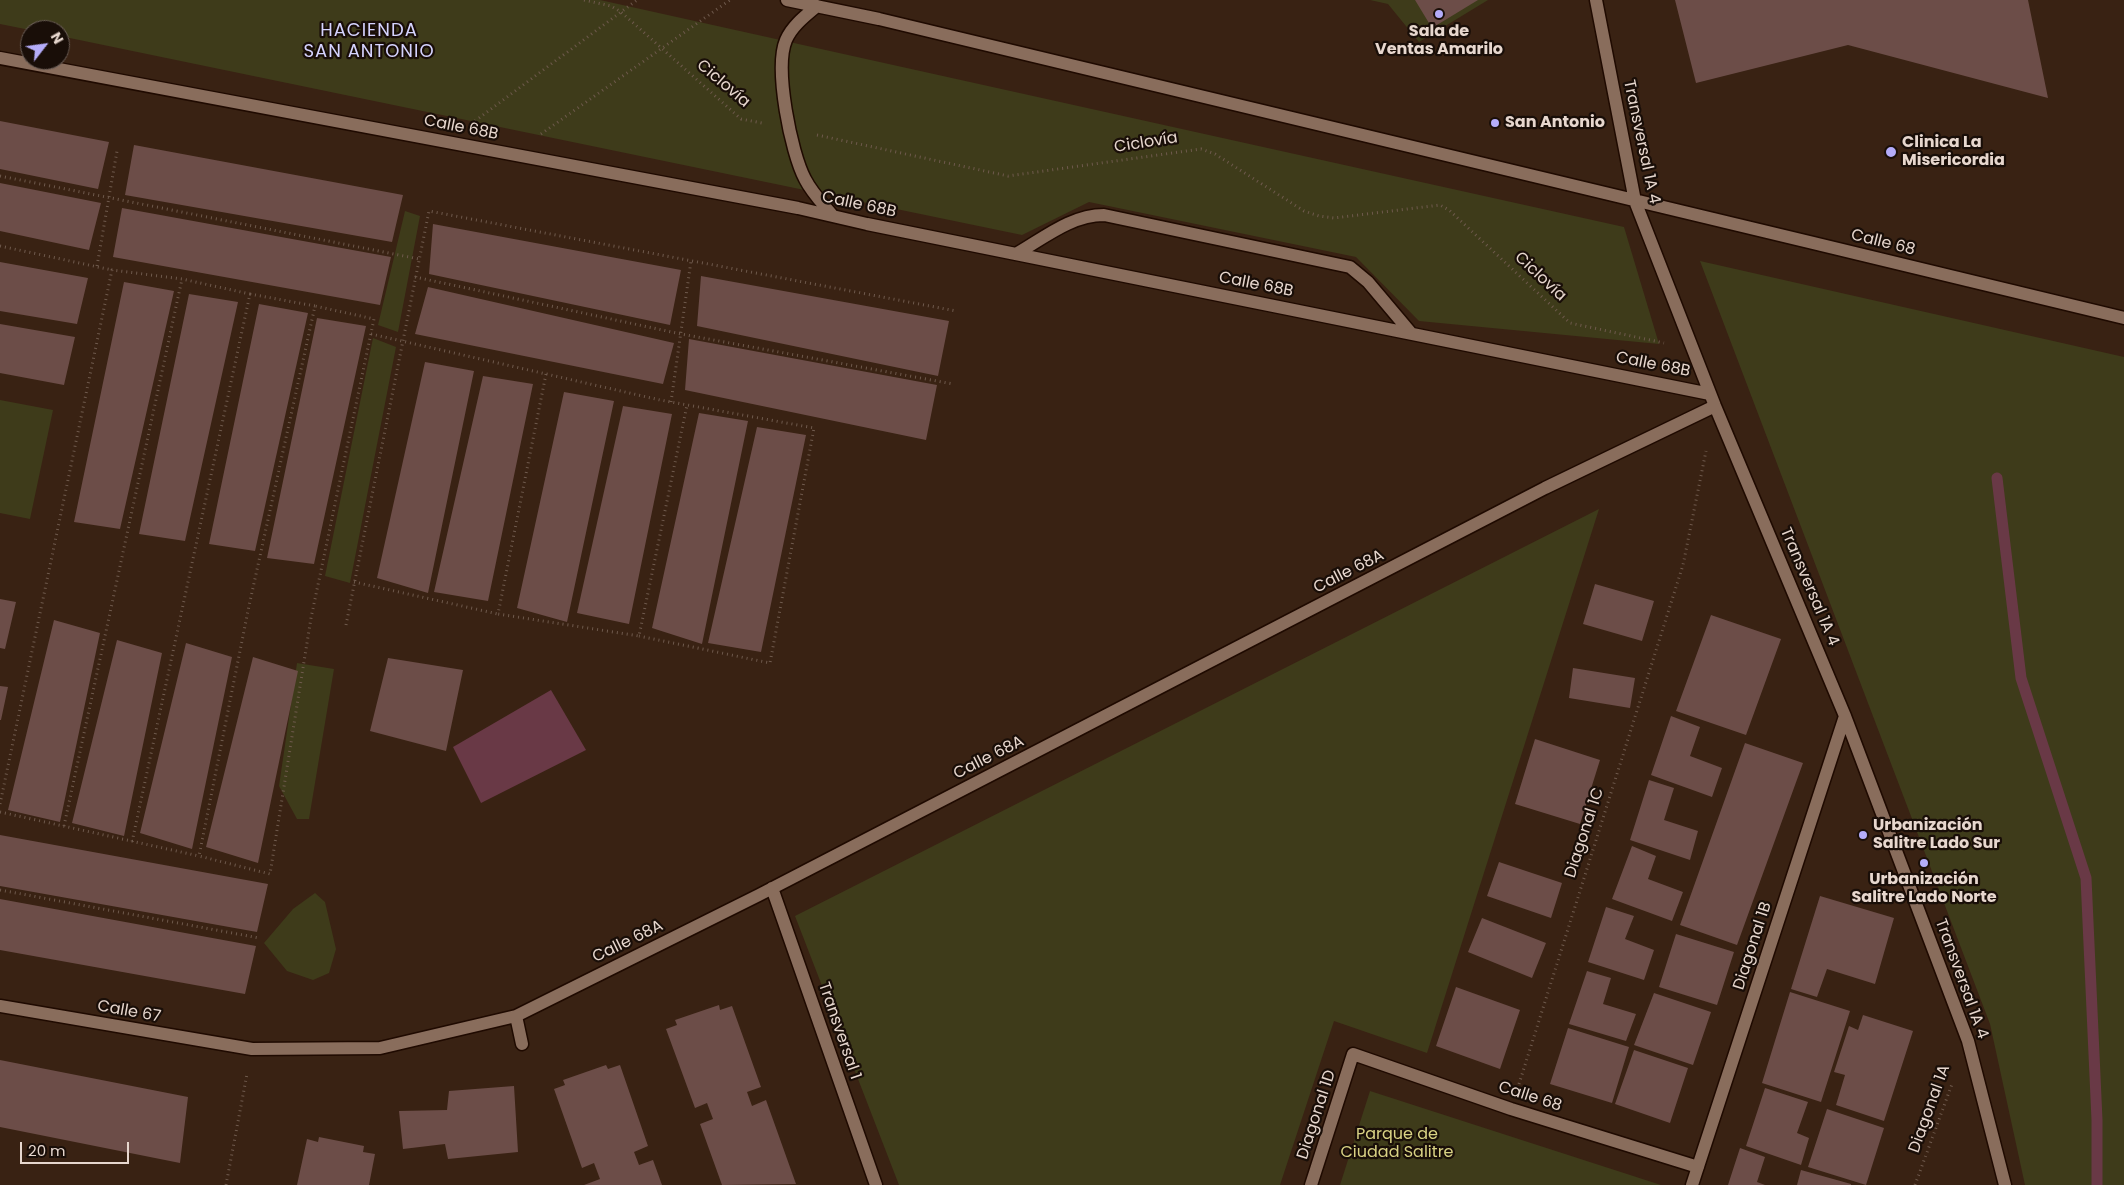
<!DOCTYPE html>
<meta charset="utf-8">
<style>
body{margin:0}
#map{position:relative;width:2124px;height:1185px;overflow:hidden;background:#392213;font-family:Poppins,sans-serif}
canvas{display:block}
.north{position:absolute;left:20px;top:20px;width:50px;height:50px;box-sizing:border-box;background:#190e08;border:1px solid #6b5e57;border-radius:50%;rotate:60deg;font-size:14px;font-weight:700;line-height:20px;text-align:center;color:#e7d7ce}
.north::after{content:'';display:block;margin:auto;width:18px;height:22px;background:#b4acf9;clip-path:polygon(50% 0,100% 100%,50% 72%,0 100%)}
.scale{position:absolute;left:20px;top:1142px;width:109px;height:22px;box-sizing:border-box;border:2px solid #e7d7ce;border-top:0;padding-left:6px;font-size:15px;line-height:18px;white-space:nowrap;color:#e7d7ce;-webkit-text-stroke:4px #190e08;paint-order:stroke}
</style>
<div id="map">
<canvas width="2124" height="1185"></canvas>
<div class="north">N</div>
<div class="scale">20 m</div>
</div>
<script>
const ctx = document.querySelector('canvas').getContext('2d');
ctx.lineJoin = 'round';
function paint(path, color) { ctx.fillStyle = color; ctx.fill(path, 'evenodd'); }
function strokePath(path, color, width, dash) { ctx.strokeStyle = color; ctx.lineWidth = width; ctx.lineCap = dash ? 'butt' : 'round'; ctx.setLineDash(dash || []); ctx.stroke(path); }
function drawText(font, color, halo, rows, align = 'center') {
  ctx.font = font + ' Poppins,sans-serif'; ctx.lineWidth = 4.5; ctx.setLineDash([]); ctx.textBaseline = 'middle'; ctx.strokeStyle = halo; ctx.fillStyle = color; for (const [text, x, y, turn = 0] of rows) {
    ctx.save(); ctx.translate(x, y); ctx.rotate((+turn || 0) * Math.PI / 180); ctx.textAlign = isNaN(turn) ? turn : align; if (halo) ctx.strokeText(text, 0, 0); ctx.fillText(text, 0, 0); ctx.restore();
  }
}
paint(new Path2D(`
 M0,0H600L1624,227L1659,344L1419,321L1356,257L1089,202L1022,235L60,36V30H30L0,24Z
 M1370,0H1488L1419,42L1388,4Z
 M405,211L420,216L398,332L378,325Z
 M1700,261L2124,357V1185H2025L1990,1024Z
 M373,338L396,347L350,583L325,576Z
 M0,400L53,410L30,519L0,513Z
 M1599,509L1427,1053L1334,1021L1280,1185H899L795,916Z
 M297,663L334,669L309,819H297L279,786Z
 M315,893L325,902L336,949L329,973L313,980L287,971L264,943L293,909Z
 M1370,1091L1661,1185H1340Z`), '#3e3b1a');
paint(new Path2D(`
 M551,690L586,750L481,803L453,747Z`), '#693946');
strokePath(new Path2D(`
 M1997,478L2021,678L2086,878L2097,1120V1185`), '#693946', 11);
paint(new Path2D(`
 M1415,0H1478L1432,28Z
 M1675,0H2028L2048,98L1848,45L1696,83Z
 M0,121L109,142L98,189L0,169Z
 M134,145L403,195L392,242L125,195Z
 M0,183L101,203L89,250L0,231Z
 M122,208L391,257L380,305L113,257Z
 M433,224L681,270L670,325L429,274Z
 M0,262L88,278L77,324L0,311Z
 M701,276L949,321L938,376L697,326Z
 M124,282L174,291L120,529L74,522Z
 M428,287L674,343L663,384L415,334Z
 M189,294L238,302L185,541L139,534Z
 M259,304L308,313L255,551L209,544Z
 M317,318L366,326L314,564L267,558Z
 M0,324L75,337L64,385L0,373Z
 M689,339L937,385L926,440L685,390Z
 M425,362L474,371L428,593L377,578Z
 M483,376L533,384L488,601L434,592Z
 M564,392L614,401L567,622L517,608Z
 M623,406L672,414L629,624L577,613Z
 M699,413L748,421L702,644L652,628Z
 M757,427L806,435L761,652L708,643Z
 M1595,584L1654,601L1642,641L1583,624Z
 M0,599L16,602L5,649L0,648Z
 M1711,615L1781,639L1746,735L1676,711Z
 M54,620L100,633L60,822L8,810Z
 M117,640L162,653L124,836L72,823Z
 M186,643L232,657L192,849L140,833Z
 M253,657L298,671L258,863L206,847Z
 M388,658L463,670L446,751L370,731Z
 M1573,668L1635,678L1630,708L1569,698Z
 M0,686L8,687L1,720H0Z
 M1671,716L1700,727L1690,756L1722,768L1712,797L1651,775Z
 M1535,739L1600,760L1580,824L1515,804Z
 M1745,743L1803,763L1737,945L1680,925Z
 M1649,780L1674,788L1664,820L1698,831L1690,860L1630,840Z
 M0,835L268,884L257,932L0,886Z
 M1632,846L1656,856L1648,879L1683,892L1672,921L1612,899Z
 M1499,862L1562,883L1551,918L1487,896Z
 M1820,896L1894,918L1875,984L1827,969L1817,997L1791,989Z
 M0,899L256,946L245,994L0,950Z
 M1606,907L1634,916L1625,939L1654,950L1644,980L1588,962Z
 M1482,918L1546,943L1532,978L1468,952Z
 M1676,934L1734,952L1717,1005L1659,987Z
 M1587,971L1611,978L1603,1004L1636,1014L1626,1041L1569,1024Z
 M1456,987L1520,1010L1500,1069L1436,1046Z
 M1790,992L1850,1011L1821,1102L1762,1083Z
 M1654,993L1711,1012L1693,1065L1634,1045Z
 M719,1005L720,1010L732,1006L761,1087L747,1092L752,1106L766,1100L796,1184L722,1185L700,1124L713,1119L707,1103L695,1108L666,1029L677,1025L675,1020Z
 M1863,1015L1913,1031L1884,1121L1836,1105L1845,1075L1834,1072L1849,1026L1858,1030Z
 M1568,1028L1629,1047L1612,1103L1550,1084Z
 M1634,1050L1688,1068L1670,1123L1615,1104Z
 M0,1060L188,1097L180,1163L0,1127Z
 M606,1065L608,1069L620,1065L648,1146L634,1152L639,1165L653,1160L662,1185H584L600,1179L594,1163L582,1168L554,1089L565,1085L563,1080Z
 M514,1086L518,1152L448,1159L445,1144L403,1149L399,1111L447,1110L449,1091Z
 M1765,1088L1808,1102L1797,1133L1809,1138L1801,1165L1746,1146Z
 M1827,1109L1884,1128L1866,1185L1808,1167Z
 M319,1137L364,1146L363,1152L375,1154L369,1185H297L307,1139L318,1142Z
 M1740,1148L1765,1157L1757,1182L1765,1185H1728Z
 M1801,1170L1851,1184V1185H1797Z`), '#6c4d48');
const minor = new Path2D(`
 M787,0L879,19C1294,117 1709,218 2124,318
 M1596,0L1635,201L1715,406L1845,716L1968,1041L2005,1185
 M817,6C805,16 792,26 786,40C774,68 791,153 805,179C812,193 823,204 833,216
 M0,58L798,208L867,224L1710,394
 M1016,254C1044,238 1071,215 1104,215L1350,267L1368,282L1411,333
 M772,888L876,1185
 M0,1006L252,1049L380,1048L516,1016L759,895L1545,488L1715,406
 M516,1016L522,1044
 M1311,1185L1353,1054L1511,1109L1698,1167
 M1692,1185L1845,716`);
strokePath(minor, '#1f0a00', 15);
strokePath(new Path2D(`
 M584,0L611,6L621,12L741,119L762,123
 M475,121L637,0
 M541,134L730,0
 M817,135L1008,176L1201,149L1215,154L1304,211L1319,216L1334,218L1440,205L1449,210L1570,323L1664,343
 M0,176L419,259
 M0,246L112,270
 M97,266L117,151
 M415,277L681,334L953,384
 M250,294L315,306L249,606L199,856L270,874L311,618L374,319L315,306
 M371,334L660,400L814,428L770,663L639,636
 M546,374L498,614L639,636L687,405
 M671,402L691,261
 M354,582L498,614
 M346,625L429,211L956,311
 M0,804L112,270L182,279L250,294L132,842
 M0,812L199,856
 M64,826L182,279
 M0,890L259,938
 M1519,1084L1683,565L1706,451
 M226,1185L247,1074
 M1915,1185L1952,1084`), '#6f5a4d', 3, [1, 4]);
strokePath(minor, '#896d5c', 12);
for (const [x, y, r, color] of [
 [1439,14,5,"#b4acf9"],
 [1495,123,5,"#b4acf9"],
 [1891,152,6,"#b4acf9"],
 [1863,835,5,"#b4acf9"],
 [1924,863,5,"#b4acf9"]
]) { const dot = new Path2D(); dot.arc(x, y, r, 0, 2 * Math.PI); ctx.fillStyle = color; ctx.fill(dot); strokePath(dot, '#190e08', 2); }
drawText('bold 16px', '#e7d7ce', '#190e08', [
 ["Sala de",1439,32,"center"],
 ["Ventas Amarilo",1439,50,"center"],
 ["San Antonio",1505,123],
 ["Clinica La",1902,143],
 ["Misericordia",1902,161],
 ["Urbanización",1873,826],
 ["Salitre Lado Sur",1873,844],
 ["Urbanización",1924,880,"center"],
 ["Salitre Lado Norte",1924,898,"center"]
], 'left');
drawText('16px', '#e7d7ce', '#190e08', [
 ["Ciclovía",723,84,40],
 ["Calle 68B",461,128,11],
 ["Transversal 1A 4",1641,142,78],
 ["Ciclovía",1146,143,-9],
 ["Calle 68B",859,205,12],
 ["Calle 68",1883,243,14],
 ["Ciclovía",1540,277,43],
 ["Calle 68B",1256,285,11],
 ["Calle 68B",1653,365,11],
 ["Calle 68A",1349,572,-27],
 ["Transversal 1A 4",1809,587,67],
 ["Calle 68A",989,758,-27],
 ["Diagonal 1C",1585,833,-72],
 ["Calle 68A",628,942,-26],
 ["Diagonal 1B",1753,946,-72],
 ["Transversal 1A 4",1961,979,70],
 ["Calle 67",129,1012,10],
 ["Transversal 1",839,1031,71],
 ["Calle 68",1530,1097,18],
 ["Diagonal 1A",1930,1109,-70],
 ["Diagonal 1D",1317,1115,-72]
]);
drawText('16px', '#d9d284', '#190e08', [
 ["Parque de",1397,1135],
 ["Ciudad Salitre",1397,1153]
]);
ctx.letterSpacing = '1px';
drawText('18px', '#d5d3fe', '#190e08', [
 ["HACIENDA",369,31],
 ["SAN ANTONIO",369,52]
]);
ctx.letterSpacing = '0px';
</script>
